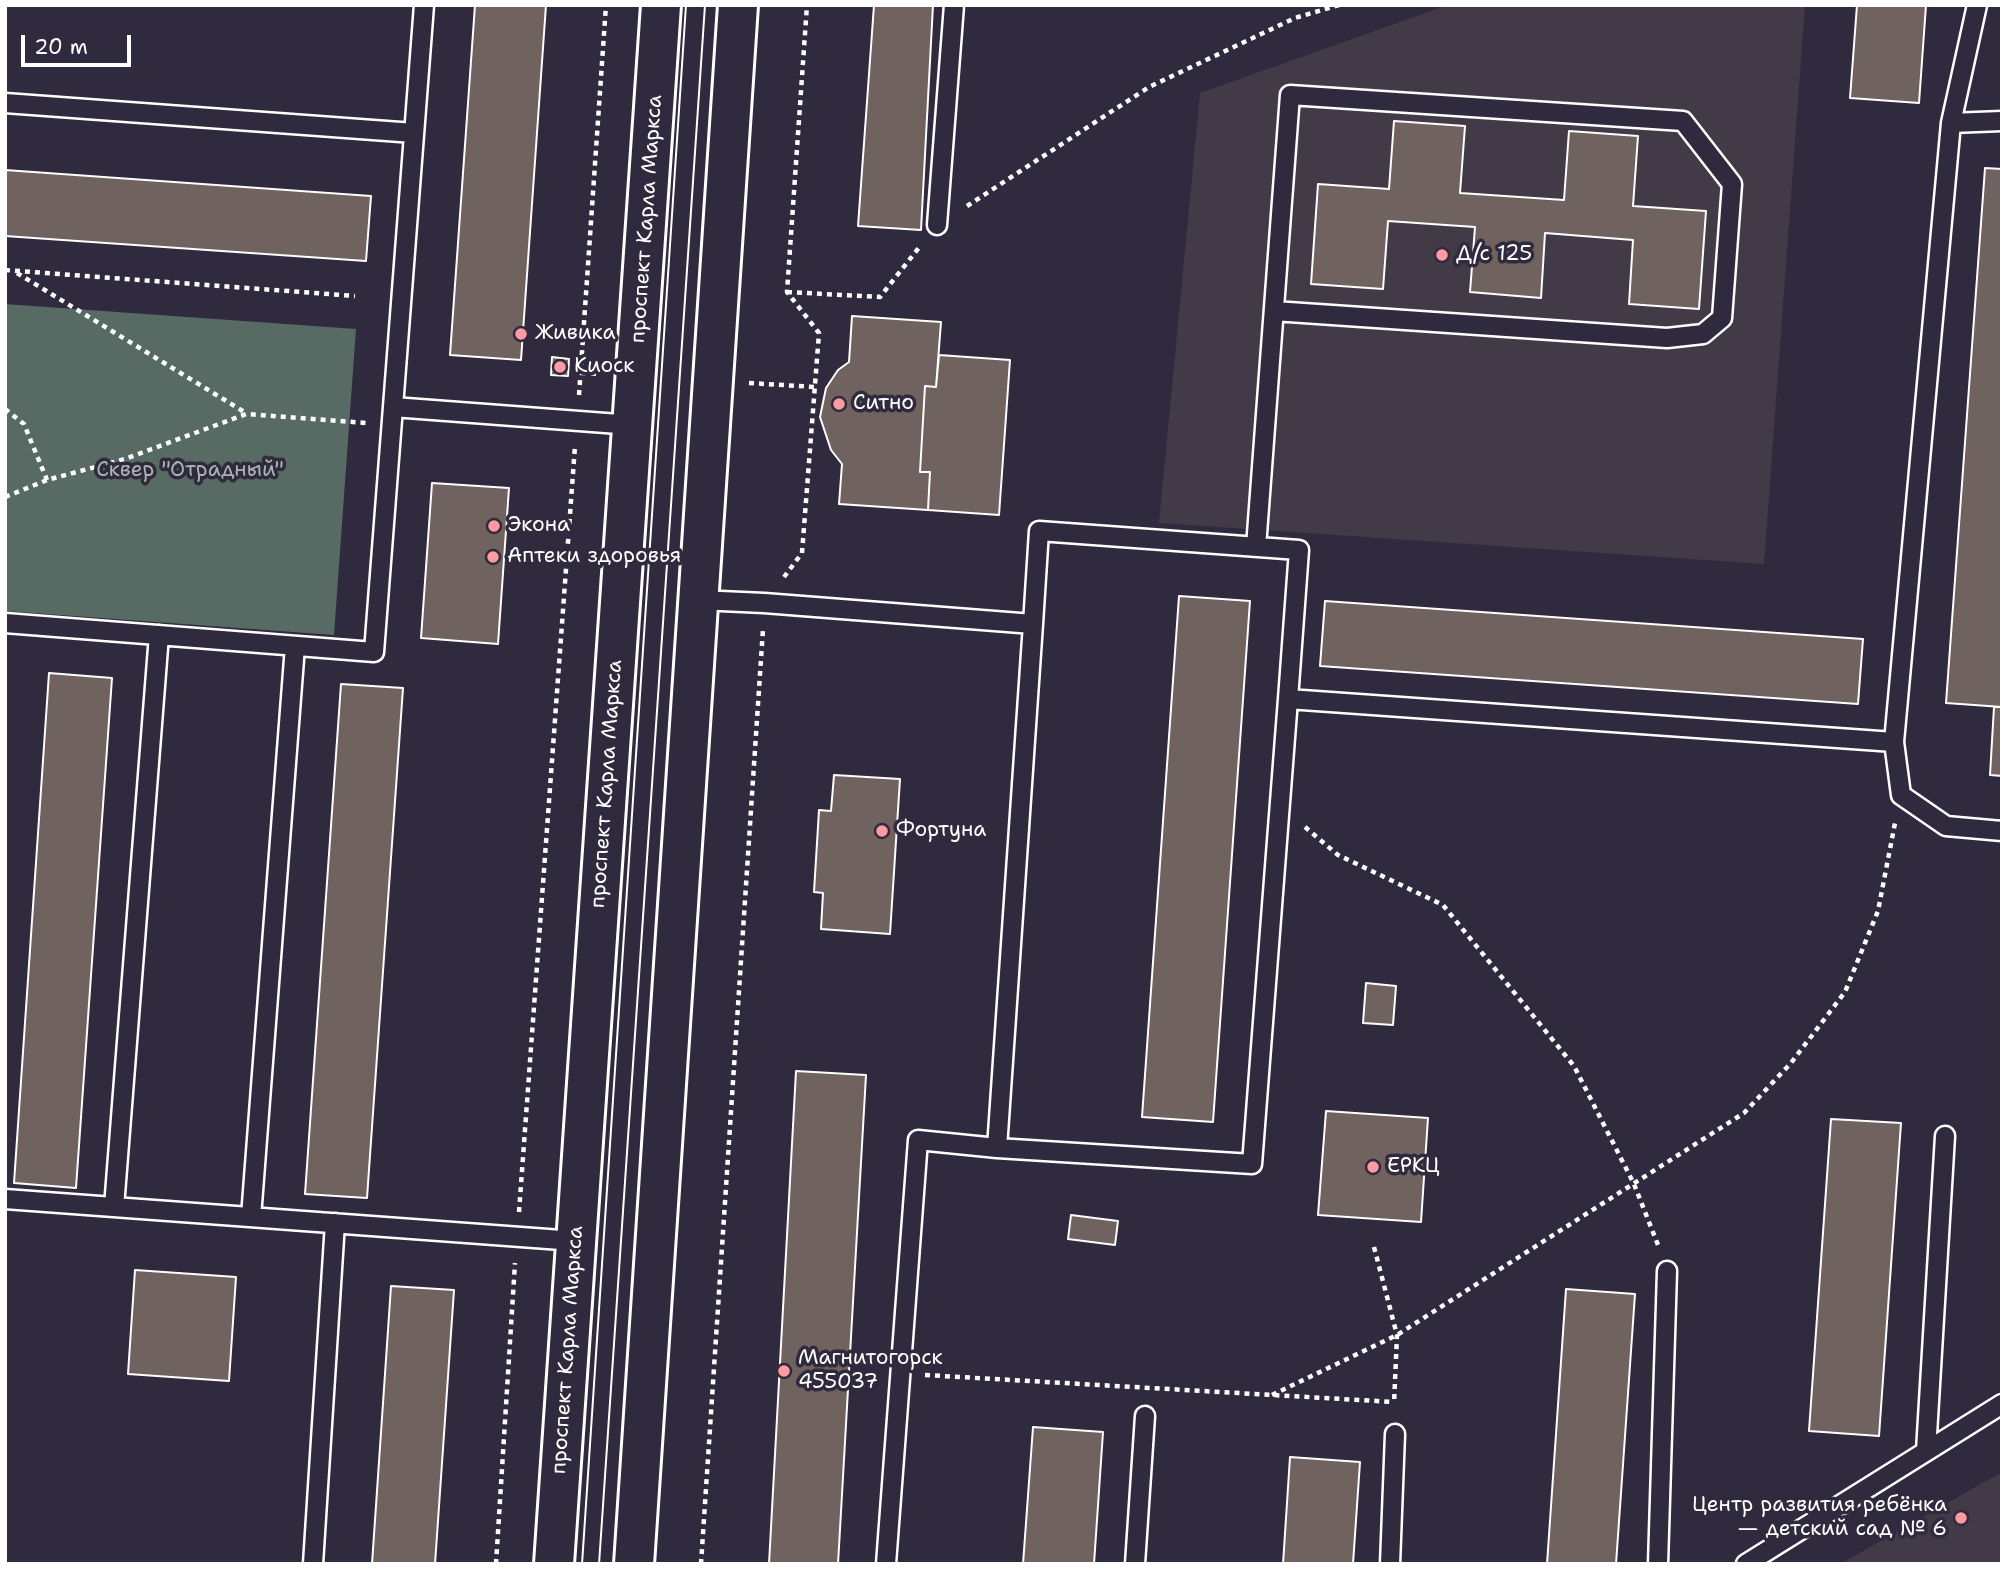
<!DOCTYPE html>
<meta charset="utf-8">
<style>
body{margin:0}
#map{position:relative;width:2007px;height:1569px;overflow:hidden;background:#2f2a3d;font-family:"Shantell Sans",sans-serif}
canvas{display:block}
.frame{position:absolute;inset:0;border:7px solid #fff;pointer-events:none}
.scale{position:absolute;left:21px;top:35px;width:110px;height:32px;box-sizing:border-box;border:4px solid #fff;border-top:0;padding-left:9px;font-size:21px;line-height:24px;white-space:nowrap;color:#fff;-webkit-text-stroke:5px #2f2a3d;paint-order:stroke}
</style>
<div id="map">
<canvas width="2007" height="1569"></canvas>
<div class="frame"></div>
<div class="scale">20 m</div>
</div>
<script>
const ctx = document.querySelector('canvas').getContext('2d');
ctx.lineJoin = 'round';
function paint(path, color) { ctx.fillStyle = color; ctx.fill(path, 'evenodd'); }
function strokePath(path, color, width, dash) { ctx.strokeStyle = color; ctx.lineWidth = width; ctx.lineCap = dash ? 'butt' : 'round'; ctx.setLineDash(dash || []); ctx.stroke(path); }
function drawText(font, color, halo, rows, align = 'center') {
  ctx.font = font + ' "Shantell Sans",sans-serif'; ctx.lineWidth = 7; ctx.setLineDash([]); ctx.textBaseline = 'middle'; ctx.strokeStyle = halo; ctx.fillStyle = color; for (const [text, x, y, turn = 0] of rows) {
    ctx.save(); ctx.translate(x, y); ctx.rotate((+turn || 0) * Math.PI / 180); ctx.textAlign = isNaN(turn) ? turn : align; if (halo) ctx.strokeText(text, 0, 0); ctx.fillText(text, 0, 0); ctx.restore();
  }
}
paint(new Path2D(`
 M1448,5H1805L1764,564L1159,523L1200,93Z
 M2002,1472V1564H1840Z`), '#423b47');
paint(new Path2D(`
 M5,304L356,329L334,635L5,611Z`), '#576a64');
const building = new Path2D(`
 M475,5H546L521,360L450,355Z
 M874,5H933L921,230L858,226Z
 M1857,5H1926L1919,103L1850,98Z
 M1394,121L1465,126L1460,193L1564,200L1569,131L1638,136L1633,206L1706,211L1699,309L1629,304L1633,240L1545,233L1541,298L1470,292L1475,227L1388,221L1383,289L1311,284L1318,184L1389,189Z
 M1985,168L2002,169V707L1946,703Z
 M5,170L371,196L366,261L5,236Z
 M852,316L941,322L936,387L925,386L920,472H930L928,510L839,504L842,464L831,450L820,417L826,388L838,370L849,362Z
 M939,355L1010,360L999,515L928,510L930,472H920L925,386L936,387Z
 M552,357L569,359L568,376L551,375Z
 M432,483L509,488L498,644L421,638Z
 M1179,596L1250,601L1213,1122L1142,1117Z
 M1325,601L1863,639L1858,704L1320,666Z
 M49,673L112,678L76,1188L14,1183Z
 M341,684L403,688L367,1198L305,1194Z
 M1994,707H2002V776L1990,775Z
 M834,775L900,779L890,934L821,929L823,893L814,892L819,810L831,811Z
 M1366,983L1396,986L1393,1025L1363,1023Z
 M796,1071L866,1075L838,1564H769Z
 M1326,1111L1428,1118L1421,1222L1318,1215Z
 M1831,1119L1901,1123L1879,1436L1809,1431Z
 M1071,1215L1118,1221L1115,1245L1068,1239Z
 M135,1270L236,1277L229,1381L128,1374Z
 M391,1286L454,1290L435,1564H372Z
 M1566,1289L1635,1294L1616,1564H1547Z
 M1033,1427L1103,1432L1094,1564H1023Z
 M1290,1457L1360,1462L1353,1564H1283Z`);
paint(building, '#70625e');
strokePath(building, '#fff', 2);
const service = new Path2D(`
 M424,5L393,407L632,425
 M5,103L414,133
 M1951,123L2002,121
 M937,225L954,5
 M1256,547L1290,95L1683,121L1732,184L1722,318L1703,334L1667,338L1274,311
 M699,600L764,603L1033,624L1039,531L1299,550L1288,699L1894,742L1951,123L1977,5
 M5,623L374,652L393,407
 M1894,742L1901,795L1946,826L2002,831
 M997,1148L1033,624
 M5,1199L575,1241
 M114,1207L159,635
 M251,1217L295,646
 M1926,1451L1945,1136
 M313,1564L335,1223
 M886,1564L918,1140L997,1148L1252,1164L1288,699
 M1135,1564L1145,1416
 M1390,1564L1395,1434
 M1658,1564L1667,1271
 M1746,1564L2002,1404`);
const secondary = new Path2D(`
 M554,1564C587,1044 628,525 661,5
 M634,1564L738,5`);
strokePath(service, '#fff', 23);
strokePath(secondary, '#fff', 44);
strokePath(new Path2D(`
 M967,206L1149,87L1295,18L1339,5
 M5,270L355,296
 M17,273L246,413
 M787,292L880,297L921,245
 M581,373L601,374
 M749,383L815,387
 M579,395L606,5
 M5,409L24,424L47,480
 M5,497L47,480L125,459L246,414L367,423
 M784,577L802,553L819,333L787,292L807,5
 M1305,827L1338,855L1443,905L1574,1066L1634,1184L1658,1245
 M519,1212L575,446
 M1374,1247L1397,1335L1394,1404
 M925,1375L1394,1402
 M1272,1395L1397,1335L1744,1113L1791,1063L1845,992L1878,911L1895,823
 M496,1564L515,1263
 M701,1564L763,629`), '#fff', 4.5, [5, 5]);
strokePath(service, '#2f2a3d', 18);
strokePath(secondary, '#2f2a3d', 38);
strokePath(new Path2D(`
 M582,1564L686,5
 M599,1564L705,5`), '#fff', 2);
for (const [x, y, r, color] of [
 [1442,255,7,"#ff9aa2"],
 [521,334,7,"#ff9aa2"],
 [560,367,7,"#ff9aa2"],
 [839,404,7,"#ff9aa2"],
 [494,526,7,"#ff9aa2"],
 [493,557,7,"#ff9aa2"],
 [882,831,7,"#ff9aa2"],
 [1373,1167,7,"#ff9aa2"],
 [784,1371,7,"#ff9aa2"],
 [1961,1518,7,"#ff9aa2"]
]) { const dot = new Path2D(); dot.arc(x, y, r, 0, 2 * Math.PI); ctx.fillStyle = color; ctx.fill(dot); strokePath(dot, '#2f2a3d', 2.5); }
drawText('21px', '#fff', '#2f2a3d', [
 ["проспект Карла Маркса",647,219,-86],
 ["проспект Карла Маркса",607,784,-86],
 ["проспект Карла Маркса",568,1350,-86]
]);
drawText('21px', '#fff', '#2f2a3d', [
 ["Д/с 125",1456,255],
 ["Живика",535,334],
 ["Киоск",574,367],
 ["Ситно",853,404],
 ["Экона",508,526],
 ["Аптеки здоровья",507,557],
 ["Фортуна",896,831],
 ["ЕРКЦ",1387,1167],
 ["Магнитогорск",798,1359],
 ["455037",798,1383],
 ["Центр развития ребёнка",1947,1506,"right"],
 ["— детский сад № 6",1947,1530,"right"]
], 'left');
drawText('21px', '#abb4b2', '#2f2a3d', [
 ["Сквер \"Отрадный\"",190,471]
]);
</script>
